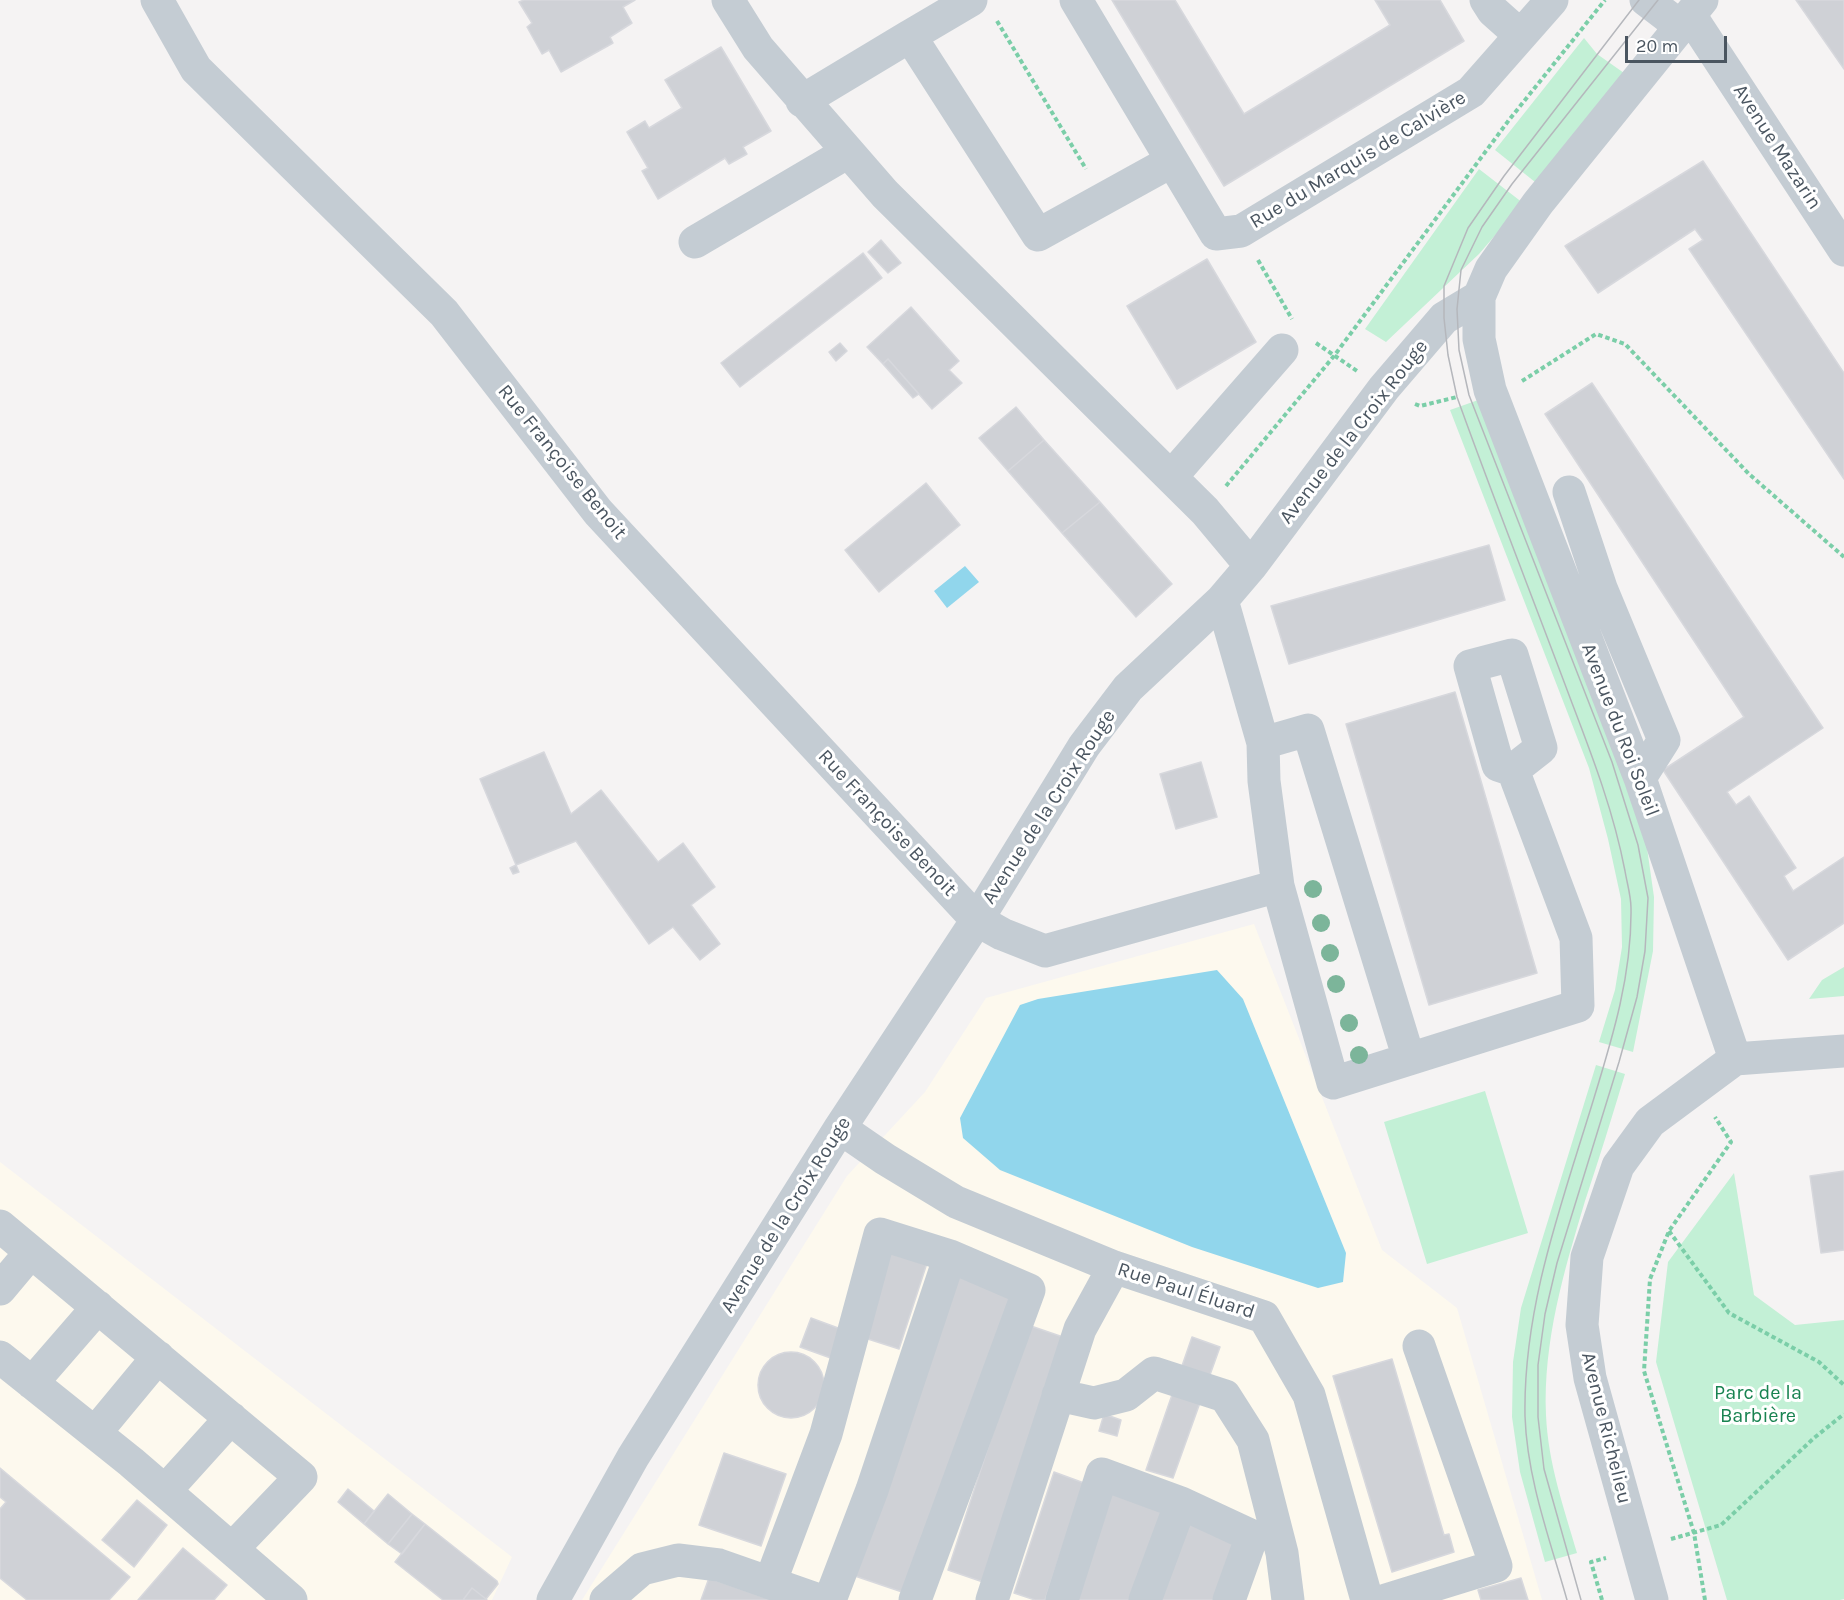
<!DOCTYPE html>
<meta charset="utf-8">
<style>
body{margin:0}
#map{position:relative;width:1844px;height:1600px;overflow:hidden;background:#f5f3f3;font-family:Karla,sans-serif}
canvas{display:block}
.scale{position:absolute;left:1625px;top:36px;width:102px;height:27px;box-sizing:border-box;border:3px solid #4a5560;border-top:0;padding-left:8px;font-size:18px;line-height:21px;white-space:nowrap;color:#4a5560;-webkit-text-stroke:4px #fff;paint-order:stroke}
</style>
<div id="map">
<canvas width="1844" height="1600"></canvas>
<div class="scale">20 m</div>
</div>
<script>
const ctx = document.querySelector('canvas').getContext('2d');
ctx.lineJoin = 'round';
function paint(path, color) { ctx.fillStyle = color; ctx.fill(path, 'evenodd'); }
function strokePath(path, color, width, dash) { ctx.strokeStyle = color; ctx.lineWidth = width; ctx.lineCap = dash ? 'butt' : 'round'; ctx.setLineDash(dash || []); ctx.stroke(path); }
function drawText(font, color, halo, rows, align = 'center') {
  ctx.font = font + ' Karla,sans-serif'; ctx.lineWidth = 6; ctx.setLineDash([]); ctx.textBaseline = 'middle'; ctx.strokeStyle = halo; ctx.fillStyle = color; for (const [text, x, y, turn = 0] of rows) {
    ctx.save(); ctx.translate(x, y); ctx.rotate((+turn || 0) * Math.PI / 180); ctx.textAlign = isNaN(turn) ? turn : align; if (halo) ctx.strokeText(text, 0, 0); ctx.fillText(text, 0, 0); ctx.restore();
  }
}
paint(new Path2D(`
 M1254,924L1382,1250L1457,1308L1542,1600H582L847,1176L925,1092L986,998Z
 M0,1162L512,1557L492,1600H0Z`), '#fdf9ee');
paint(new Path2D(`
 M1584,38L1597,54L1624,73L1535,182L1495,150Z
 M1479,169L1523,203L1479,254L1386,342L1365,329Z
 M1484,398L1646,841L1654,897L1653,951L1633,1052L1599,1042L1615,990L1622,947L1621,899L1608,839L1589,768L1450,410Z
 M1844,967V996L1809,999L1822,980Z
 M1596,1065L1625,1074C1612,1117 1599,1159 1585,1201C1564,1271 1543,1341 1546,1415C1548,1463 1564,1508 1577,1553L1545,1562L1520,1472L1512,1417L1513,1362L1521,1308Z
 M1485,1091L1528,1233L1427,1264L1384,1122Z
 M1734,1173L1754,1295L1795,1325L1844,1320V1599L1840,1600H1727L1656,1362L1668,1262Z`), '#c3f0d6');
paint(new Path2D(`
 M965,566L979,582L947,608L934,591Z
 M1217,970L1243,999L1346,1253L1343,1282L1318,1288L1192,1247L1000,1170L963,1138L960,1118L1020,1005L1038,999Z`), '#91d6ec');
const building = new Path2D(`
 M524,0H635L623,7L632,23L610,37L613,43L561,72L549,50L542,54L527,27L532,23L519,2Z
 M1112,0H1175L1244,114L1390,25L1375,0H1440L1464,41L1224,186Z
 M1796,0H1844V69Z
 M721,47L771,131L743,147L747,154L729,164L725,158L658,199L642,171L648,168L627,132L645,121L649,128L682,108L665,80Z
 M1703,161L1844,373V479L1689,249L1703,240L1695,229L1598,293L1565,246Z
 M881,240L901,263L888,273L868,252Z
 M863,253L882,278L740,387L721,363Z
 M1207,259L1256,342L1177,389L1127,306Z
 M911,307L959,361L949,370L962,383L932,409L888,359L883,364L867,347Z
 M840,343L847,351L836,361L829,352Z
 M888,359L919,394L913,398L883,364Z
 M1592,383L1823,728L1727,792L1736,805L1749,796L1796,868L1784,876L1793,891L1844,857V923L1788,960L1663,770L1744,717L1545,414Z
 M1016,407L1044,440L1008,471L979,438Z
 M1044,440L1100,502L1062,533L1008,471Z
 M926,483L960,525L879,592L845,550Z
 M1100,502L1172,584L1136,617L1062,533Z
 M1489,545L1505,600L1289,664L1271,606Z
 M1455,692L1537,973L1429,1005L1346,724Z
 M544,752L571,814L601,790L658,862L683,843L715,887L691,905L720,944L700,960L673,927L649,944L576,841L516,865L480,779Z
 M1201,762L1217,817L1176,829L1160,774Z
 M516,865L519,872L513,874L510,868Z
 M1844,1171V1250L1821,1253L1810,1176Z
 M870,1238L929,1257L899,1349L840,1330Z
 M950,1266L1014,1288L911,1595L846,1573Z
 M811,1318L849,1332L839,1361L800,1347Z
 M1028,1325L1063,1337L983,1582L948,1570Z
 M1192,1337L1220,1347L1173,1478L1146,1470Z
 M758 1385a33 33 0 1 1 66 0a33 33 0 1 1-66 0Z
 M1392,1359L1444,1535L1449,1534L1454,1552L1392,1572L1333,1376Z
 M1104,1414L1121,1420L1117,1436L1099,1431Z
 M724,1453L786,1474L761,1546L699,1525Z
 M0,1468L130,1577L109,1600H27L0,1578V1509L6,1502L0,1497Z
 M1054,1472L1084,1483L1045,1600H1035L1014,1593Z
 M348,1489L374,1511L364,1524L338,1502Z
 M1112,1489L1171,1511L1138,1600H1071Z
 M388,1494L412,1514L388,1544L364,1524Z
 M137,1500L167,1525L134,1567L102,1540Z
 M412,1514L425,1524L402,1554L388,1544Z
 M1190,1518L1246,1538L1224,1600H1161Z
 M425,1524L497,1581L498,1584L486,1599L472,1588L463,1600H443L395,1562Z
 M183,1548L227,1585L214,1600H138Z
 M709,1578L772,1600H701Z
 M1521,1578L1528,1600H1481L1478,1590Z
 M472,1588L486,1599L487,1600H463Z`);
paint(building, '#cfd1d6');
strokePath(building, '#d7d8dd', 1.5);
strokePath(new Path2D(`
 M997,21L1086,169
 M1258,260L1292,319
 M1316,343L1357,371
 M1522,381L1596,334L1625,344L1749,474L1844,557
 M1415,404L1420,406L1457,397
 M1226,486L1334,356L1509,120L1605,0
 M1669,1231L1729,1313L1819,1362L1844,1385
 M1671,1539L1721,1525L1814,1438L1844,1414
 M1602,1600L1591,1562L1606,1558
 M1705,1600L1694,1533L1644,1371L1650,1279L1669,1231L1731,1142L1715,1117`), '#7bcea8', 4, [4.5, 3]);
strokePath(new Path2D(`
 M157,0L196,69L444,313L598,512L977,920L1002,934L1045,951L1278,886
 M728,0L758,48L885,194L1205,511L1251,566
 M1076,0L1216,234L1241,231L1471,92L1552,0
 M1486,0L1493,11L1520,35
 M1646,0L1680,26
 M1690,15L1844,250
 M910,36L971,0
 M802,101L910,36L1038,235L1172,161
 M695,242L848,152
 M1479,297V339L1490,390L1640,778L1735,1059
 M1171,477L1282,350
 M1569,492L1601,588L1664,740L1640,778
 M1222,600L1263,743L1264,781L1278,886L1333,1083L1578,1006L1576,938L1513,770L1541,748L1512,655L1470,666L1498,765L1513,770
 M1263,743L1308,730L1409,1059
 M1735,1059L1844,1051
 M840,1128L885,1159L956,1202L1114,1267L1264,1317L1309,1395L1367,1600
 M0,1226L301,1477L232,1549
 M0,1289L31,1252
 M0,1357L131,1462L291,1600
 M32,1383L98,1307
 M1058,1395L1094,1403L1126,1395L1154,1373L1225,1396L1253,1440L1282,1553L1288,1600
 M95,1433L158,1357
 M165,1491L231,1418
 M770,1583L826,1434L880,1234L950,1256L1029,1290L915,1600
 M553,1600L633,1457L840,1128L977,920L1084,746L1128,688L1222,600L1251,566L1384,388L1444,318L1479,297L1491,269L1538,203L1702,0
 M606,1600L642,1569L678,1560L719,1565L819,1600
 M830,1600L872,1490L950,1256
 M992,1600L1080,1329L1114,1267
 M1062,1600L1102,1474L1181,1503
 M1145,1600L1181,1503L1252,1536L1229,1600
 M1386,1600L1496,1566L1419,1346
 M1652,1600L1590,1378L1582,1325L1587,1257L1618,1166L1650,1122L1735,1059`), '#c4ccd3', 33);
strokePath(new Path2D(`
 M1567,1600C1550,1540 1527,1479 1525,1416C1523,1306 1562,1203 1594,1098C1613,1036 1632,974 1631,908C1631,896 1627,883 1625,871C1614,813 1593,758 1572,703C1534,601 1494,500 1457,397L1448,355L1444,318V286L1468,228L1504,176L1639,0
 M1581,1600L1544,1469L1538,1417V1365L1545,1314L1557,1263L1619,1062L1637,997L1645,951L1648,898L1638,845L1612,762L1469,395L1459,350L1457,309L1461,270L1482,227L1512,184L1658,0`), '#b5b7bc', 1.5);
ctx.fillStyle = '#7cb59a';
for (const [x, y] of [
 [1313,889],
 [1321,923],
 [1330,953],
 [1336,984],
 [1349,1023],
 [1359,1055]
]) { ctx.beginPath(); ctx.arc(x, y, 9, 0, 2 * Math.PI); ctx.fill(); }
drawText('20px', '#4a5560', '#fff', [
 ["Avenue Mazarin",1777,147,57],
 ["Rue du Marquis de Calvière",1358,160,-31],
 ["Avenue de la Croix Rouge",1354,432,-52],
 ["Rue Françoise Benoit",562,462,51],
 ["Avenue du Roi Soleil",1620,730,69],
 ["Avenue de la Croix Rouge",1049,807,-57],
 ["Rue Françoise Benoit",887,823,47],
 ["Avenue de la Croix Rouge",786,1215,-58],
 ["Rue Paul Éluard",1186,1291,18],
 ["Avenue Richelieu",1606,1428,76]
]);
drawText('20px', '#198351', '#fff', [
 ["Parc de la",1758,1393],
 ["Barbière",1758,1416]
]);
</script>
